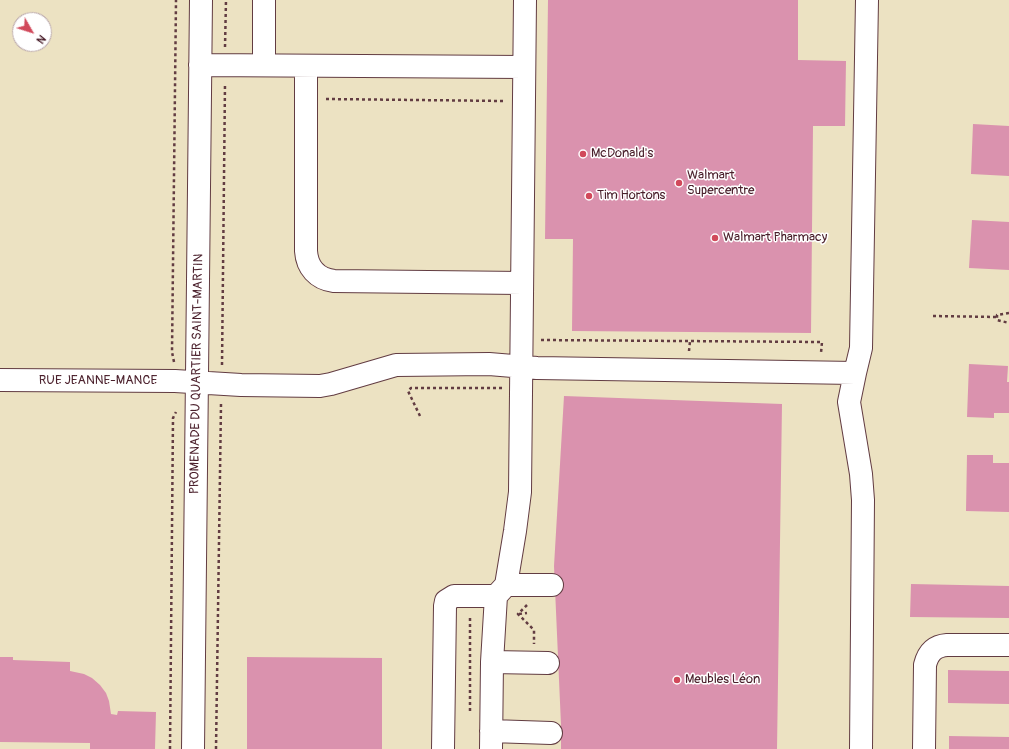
<!DOCTYPE html>
<meta charset="utf-8">
<style>
body{margin:0}
#map{position:relative;width:1009px;height:749px;overflow:hidden;background:#ece2c2;font-family:Pangolin,sans-serif}
canvas{display:block}
.north{position:absolute;left:12px;top:12px;width:40px;height:40px;box-sizing:border-box;background:#fff;border:1px solid #b7a5aa;border-radius:50%;rotate:129deg;font-size:11px;font-weight:700;line-height:16px;text-align:center;color:#4a1f2b}
.north::after{content:'';display:block;margin:auto;width:14px;height:18px;background:#d1495b;clip-path:polygon(50% 0,100% 100%,50% 72%,0 100%)}
</style>
<div id="map">
<canvas width="1009" height="749"></canvas>
<div class="north">N</div>
</div>
<script>
const ctx = document.querySelector('canvas').getContext('2d');
ctx.lineJoin = 'round';
function paint(path, color) { ctx.fillStyle = color; ctx.fill(path, 'evenodd'); }
function strokePath(path, color, width, dash) { ctx.strokeStyle = color; ctx.lineWidth = width; ctx.lineCap = dash ? 'butt' : 'round'; ctx.setLineDash(dash || []); ctx.stroke(path); }
function drawText(font, color, halo, rows, align = 'center') {
  ctx.font = font + ' Pangolin,sans-serif'; ctx.lineWidth = 3; ctx.setLineDash([]); ctx.textBaseline = 'middle'; ctx.strokeStyle = halo; ctx.fillStyle = color; for (const [text, x, y, turn = 0] of rows) {
    ctx.save(); ctx.translate(x, y); ctx.rotate((+turn || 0) * Math.PI / 180); ctx.textAlign = isNaN(turn) ? turn : align; if (halo) ctx.strokeText(text, 0, 0); ctx.fillText(text, 0, 0); ctx.restore();
  }
}
paint(new Path2D(`
 M548,0H798V60L846,61L845,126H813L811,333L572,331L573,239H545Z
 M973,124L1009,126V176L971,174Z
 M972,220L1009,222V270L969,268Z
 M969,364L1008,366L1007,382H1009V413H994V418L967,417Z
 M564,396L782,404L777,749H561V725L554,566Z
 M967,455H993V463H1009V512L966,511Z
 M911,584L1009,586V618L910,617Z
 M0,657H13V660L70,662V671L84,674L92,678L100,685L106,693L109,701L111,714L117,715L118,711L156,712L155,749H90V743L0,742Z
 M247,657L382,658V749H247Z
 M948,670L1009,671V704L948,703Z
 M949,736L1009,737V749H949Z`), '#da92ae');
const minor = new Path2D(`
 M200,65L524,67
 M264,65V0
 M306,66V251C307,267 317,279 334,281L522,283
 M855,373L849,402L861,474L863,500L861,749
 M0,380L175,381L241,385L320,386L331,384L396,365L489,364L537,368L855,373L861,348L867,0
 M506,585H552
 M492,662L548,663
 M491,731L551,733
 M193,749L201,0
 M443,749L445,606L446,601L454,596H496
 M491,749L492,662L496,596L506,585L515,531L520,492L525,0
 M924,749L925,665C928,653 934,646 947,645H1009`);
strokePath(minor, '#623c42', 24);
strokePath(new Path2D(`
 M225,47L226,0
 M326,99L505,101
 M1009,313L997,315V320L1009,323
 M933,316L997,317
 M541,340L822,342L821,353
 M689,351L690,341
 M174,362L172,352L176,0
 M222,365L225,84
 M420,416L408,391L411,388H503
 M527,605L518,614L534,630V644
 M519,614L527,613
 M470,711V616
 M170,749L173,418L176,412
 M216,749L221,404`), '#623c42', 2.5, [3, 3]);
strokePath(minor, '#fff', 22);
for (const [x, y, r, color] of [
 [583,154,4,"#d1495b"],
 [679,183,4,"#d1495b"],
 [589,196,4,"#d1495b"],
 [715,238,4,"#d1495b"],
 [677,680,4,"#d1495b"]
]) { const dot = new Path2D(); dot.arc(x, y, r, 0, 2 * Math.PI); ctx.fillStyle = color; ctx.fill(dot); strokePath(dot, '#fff', 1.5); }
drawText('13px', '#4a1f2b', '#fff', [
 ["McDonald's",591,154],
 ["Walmart",687,176],
 ["Supercentre",687,191],
 ["Tim Hortons",597,196],
 ["Walmart Pharmacy",723,238],
 ["Meubles Léon",685,680]
], 'left');
drawText('13px', '#4a1f2b', '#fff', [
 ["PROMENADE DU QUARTIER SAINT-MARTIN",197,374,-89],
 ["RUE JEANNE-MANCE",98,381]
]);
</script>
